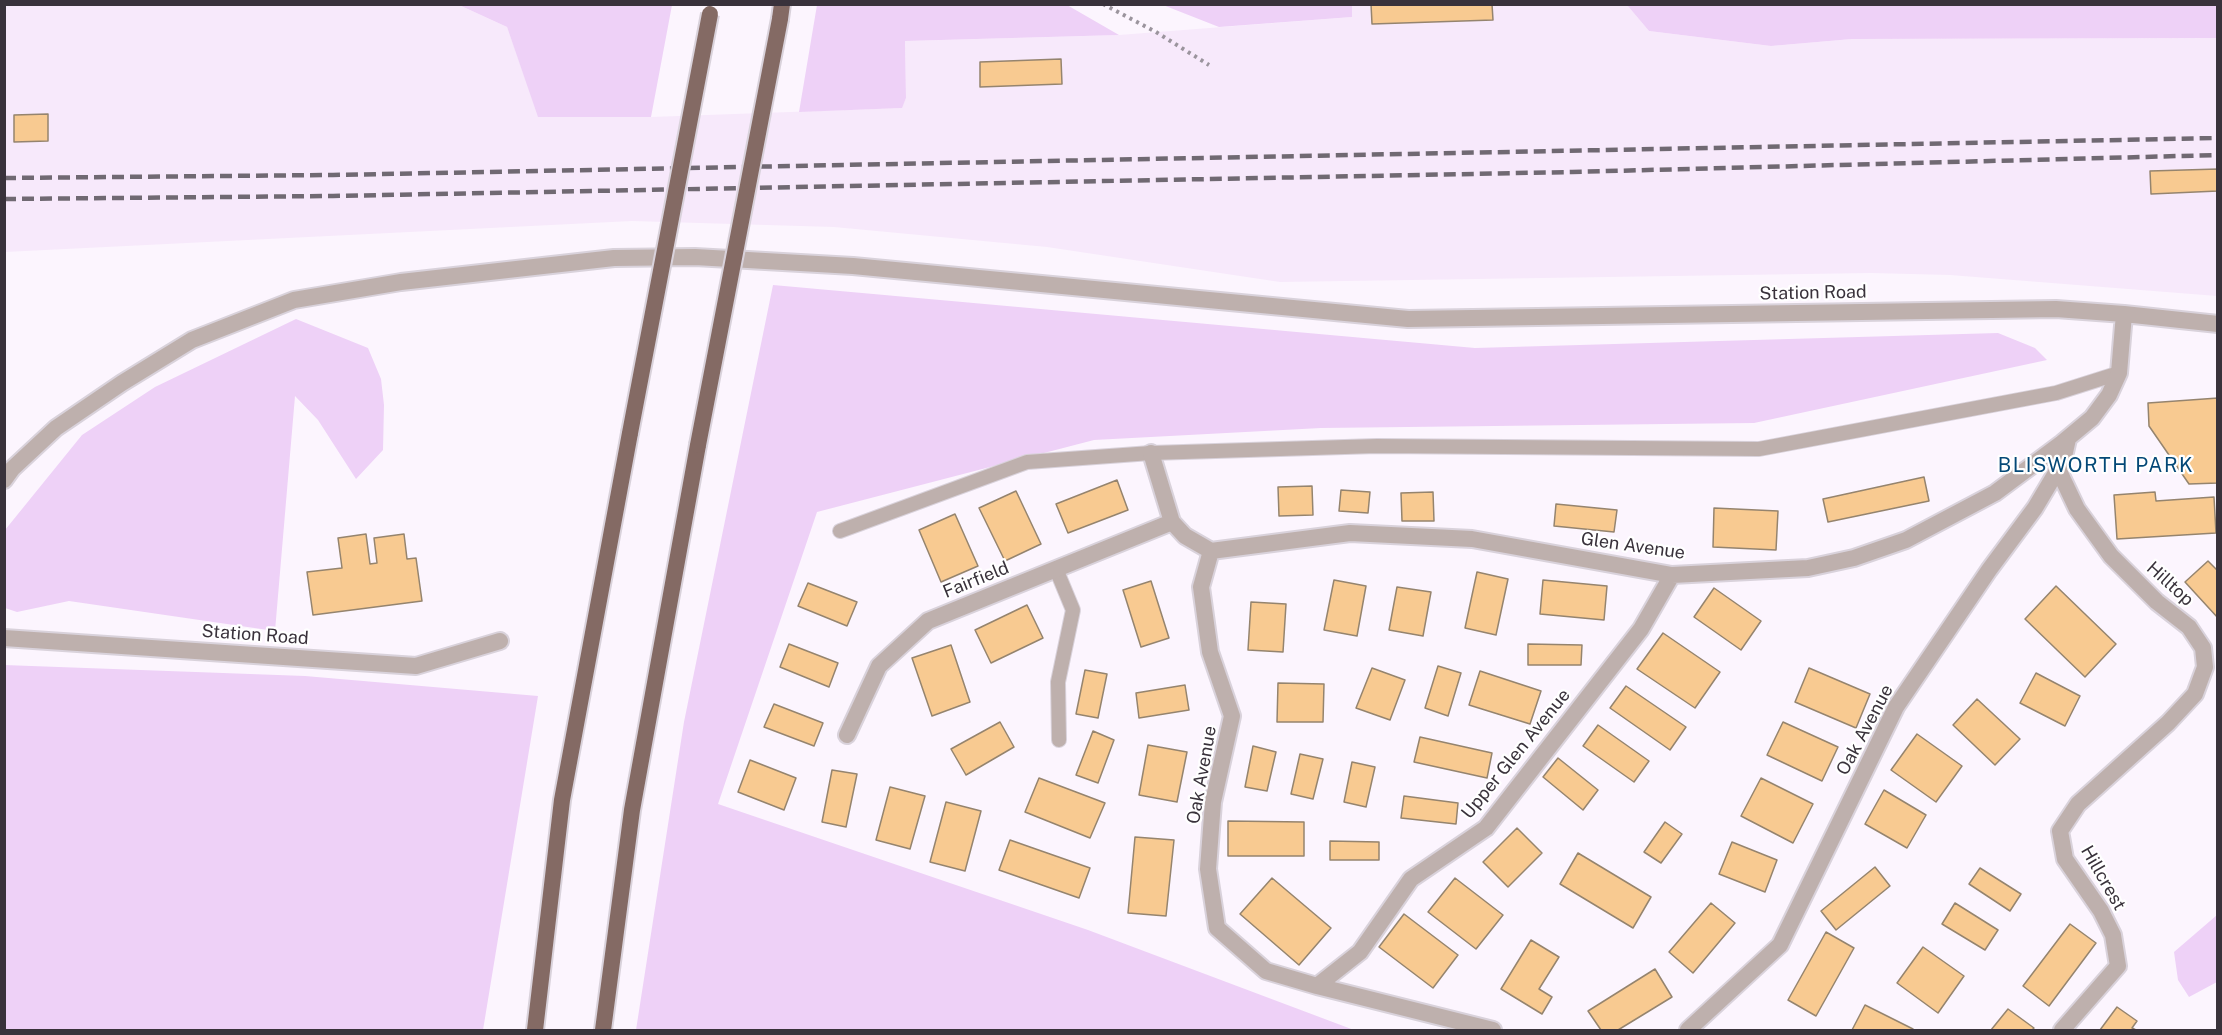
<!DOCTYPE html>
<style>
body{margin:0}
#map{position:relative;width:2222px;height:1035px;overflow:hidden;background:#fcf5fe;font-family:"Public Sans",sans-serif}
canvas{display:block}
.frame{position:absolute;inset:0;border:6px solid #39323b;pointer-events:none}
</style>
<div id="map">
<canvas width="2222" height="1035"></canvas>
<div class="frame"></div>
</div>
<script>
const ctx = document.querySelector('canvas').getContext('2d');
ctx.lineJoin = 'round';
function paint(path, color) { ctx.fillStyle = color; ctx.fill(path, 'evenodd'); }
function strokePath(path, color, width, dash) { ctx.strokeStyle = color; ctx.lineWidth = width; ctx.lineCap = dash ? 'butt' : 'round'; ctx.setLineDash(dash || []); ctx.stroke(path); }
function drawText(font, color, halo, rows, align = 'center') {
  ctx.font = font + ' "Public Sans",sans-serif'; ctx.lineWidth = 4.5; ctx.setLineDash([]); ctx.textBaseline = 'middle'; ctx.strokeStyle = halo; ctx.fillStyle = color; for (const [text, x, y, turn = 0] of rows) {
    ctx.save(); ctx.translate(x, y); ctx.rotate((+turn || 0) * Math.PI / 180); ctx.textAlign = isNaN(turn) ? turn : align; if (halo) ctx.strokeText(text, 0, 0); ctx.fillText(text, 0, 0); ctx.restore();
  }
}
paint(new Path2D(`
 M1352,4L1627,5L1649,31L1771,46L1852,39L2217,38V296L1950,275L1871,273L1280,282L1047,247L834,227L632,221L5,252V5H459L507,27L539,117H651L901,108L906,98L905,41L1119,35L1352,17Z`), '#f7e9fb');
paint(new Path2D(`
 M459,5H672L651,117H538L507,27Z
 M817,5H1067L1119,35L905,41L906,98L902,108L799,112Z
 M1163,5H1352V17L1219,27Z
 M1627,5H2217V38L1852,39L1771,46L1649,31Z
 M773,285L1475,348L1998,333L2035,348L2047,360L1754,423L1321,428L1094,440L817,512L718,804L1088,930L1354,1030H636L684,722Z
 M296,319L368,348L381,379L384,405L383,450L356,479L318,420L295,396L275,631L69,601L17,612L5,608V530L82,435L155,387Z
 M4,665L305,676L538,696L483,1030H5Z
 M2217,915V982L2189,997L2178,980L2174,952Z`), '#eed1f7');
const building = new Path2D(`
 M1371,4H1492L1493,20L1372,24Z
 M1061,59L1062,84L980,87V62Z
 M48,114V141L14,142V115Z
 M2218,169V191L2151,194L2150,171Z
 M2218,398V483L2189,484L2149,426L2148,403Z
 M1924,477L1929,501L1828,522L1823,499Z
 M1117,480L1128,510L1068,533L1056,504Z
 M1312,486L1313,515L1279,516L1278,487Z
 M1341,490L1370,492L1368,513L1339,511Z
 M1016,491L1041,544L1005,561L979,508Z
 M1433,492L1434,521H1402L1401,493Z
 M2155,492L2156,501L2214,497L2216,533L2117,539L2114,495Z
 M1556,504L1617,510L1614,532L1554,526Z
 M1714,508L1778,511L1776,550L1713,547Z
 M955,514L978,566L941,582L919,530Z
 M366,534L370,564L377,563L374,538L404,534L407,559L416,558L422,601L313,615L307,572L342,568L338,538Z
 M2208,561L2218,571V618L2185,582Z
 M1477,572L1508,579L1496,635L1465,628Z
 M1334,580L1366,586L1357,636L1324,630Z
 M1543,580L1607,586L1604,620L1540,614Z
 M1151,581L1169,638L1141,647L1123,590Z
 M808,583L857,602L847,626L798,606Z
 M2056,586L2116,644L2085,677L2025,619Z
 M1397,587L1431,592L1423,636L1389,630Z
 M1714,588L1761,621L1741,650L1694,617Z
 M1251,602L1286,604L1283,652L1248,650Z
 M1027,605L1043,638L991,663L975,630Z
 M1663,633L1720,672L1695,708L1637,669Z
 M789,644L838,663L829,687L780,667Z
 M1528,644L1582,645L1581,665H1528Z
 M951,645L970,702L932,716L912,658Z
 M1438,666L1461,673L1448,716L1425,708Z
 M1372,668L1405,680L1390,720L1356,708Z
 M1809,668L1870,694L1856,728L1795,702Z
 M1085,670L1107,674L1098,718L1076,714Z
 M1480,671L1541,691L1530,724L1469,705Z
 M2036,673L2080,696L2065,726L2020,703Z
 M1278,683L1324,684L1323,722H1277Z
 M1185,685L1189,710L1139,718L1136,693Z
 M1626,686L1686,727L1670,750L1610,708Z
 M1977,699L2020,739L1995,765L1953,725Z
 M774,704L823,723L814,746L764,727Z
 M1000,722L1014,747L966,775L951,749Z
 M1783,722L1838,747L1822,781L1767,755Z
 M1598,725L1649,761L1634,782L1583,746Z
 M1093,731L1114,740L1098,783L1076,775Z
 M1917,734L1962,766L1936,802L1891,770Z
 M1420,737L1492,753L1487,778L1414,762Z
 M1148,745L1187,752L1177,802L1139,795Z
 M1253,746L1276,752L1267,791L1245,787Z
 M1300,754L1323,759L1313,799L1291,794Z
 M1558,758L1598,790L1583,810L1543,777Z
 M750,760L796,778L784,810L738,792Z
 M1352,762L1375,767L1366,807L1344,802Z
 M832,770L857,774L846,827L822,822Z
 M1039,778L1105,803L1090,838L1025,812Z
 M1761,778L1813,804L1793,843L1741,816Z
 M890,787L925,796L910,849L876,840Z
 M1884,790L1926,815L1907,848L1865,824Z
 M1404,796L1458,803L1456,824L1401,818Z
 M946,802L981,811L965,871L930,862Z
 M1228,821L1304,822V856H1228Z
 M1665,822L1682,834L1661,863L1644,852Z
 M1517,828L1542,853L1508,887L1483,862Z
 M1135,837L1174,840L1166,916L1128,913Z
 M1010,840L1090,868L1079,898L999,870Z
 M1330,841L1379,842V860H1330Z
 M1732,842L1777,860L1765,892L1719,874Z
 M1578,853L1651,897L1633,928L1560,884Z
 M1875,867L1890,886L1836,930L1821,911Z
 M1980,868L2021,894L2010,911L1969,884Z
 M1272,878L1331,928L1299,965L1240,914Z
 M1455,878L1503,915L1476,949L1428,912Z
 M1711,903L1735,923L1693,973L1669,952Z
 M1955,903L1998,930L1985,950L1942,924Z
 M1404,914L1458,955L1433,988L1379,947Z
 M2070,924L2096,943L2049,1006L2023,986Z
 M1826,932L1854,948L1816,1016L1788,1000Z
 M1531,940L1559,957L1539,989L1552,997L1542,1014L1501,989Z
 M1923,947L1964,976L1938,1013L1897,983Z
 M1655,969L1672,997L1618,1030H1601L1588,1011Z
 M1865,1005L1913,1029V1030H1852Z
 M2117,1007L2137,1021L2132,1028L2136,1030H2100Z
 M2008,1009L2034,1028L2032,1030H1991Z`);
paint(building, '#f8ca91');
strokePath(building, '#95846e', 1.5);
const service = new Path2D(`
 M840,531L1027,462L1151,453L1377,446L1759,449L2056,393L2119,373
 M1056,569L1073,610L1058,682L1059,740`);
const minor = new Path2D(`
 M1151,453L1172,522L1185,536L1211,551L1350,533L1472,539L1672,575L1808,568L1854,558L1906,540L1995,493L2062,443L2092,418L2109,395L2119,373L2124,314
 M2058,469L2077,509L2111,556L2157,602L2189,627L2203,648L2205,667L2195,694L2168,723L2078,804L2060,831L2065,859L2101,911L2113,935L2118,966L2062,1030
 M4,480L12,469L56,428L122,383L192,340L294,300L401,282L614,258L695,257L853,266L1408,319L2056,309L2124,314L2218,324
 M1211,551L1201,587L1210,652L1232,716L1213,802L1208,869L1217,928L1266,971L1317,986L1493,1030
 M4,638L416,666L500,641
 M847,735L879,666L928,621L1172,522
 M1317,986L1360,952L1411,879L1486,828L1641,629L1672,575
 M1688,1030L1780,945L1896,707L1989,570L2035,508L2063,461L2068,439`);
const trunk = new Path2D(`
 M780,19L782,4
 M535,1030L562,800L630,433
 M603,1030L632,810L698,445`);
strokePath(service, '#d9d2db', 16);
strokePath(minor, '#d9d2db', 20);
strokePath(trunk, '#d9d2db', 20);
strokePath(new Path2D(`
 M1103,4L1156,32L1209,65`), '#9b949d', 4, [3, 4.5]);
strokePath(service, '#beb0ad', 14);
strokePath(minor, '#beb0ad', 16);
strokePath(trunk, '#846a64', 16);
strokePath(new Path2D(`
 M4,178L333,175L2218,138
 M4,199L333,196L1572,172L2218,155`), '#706972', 4.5, [12, 6]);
const trunkBridge = new Path2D(`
 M630,433L710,14
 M698,445L780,19`);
strokePath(trunkBridge, '#d9d2db', 20, []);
strokePath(trunkBridge, '#846a64', 16);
drawText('18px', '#39323b', '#fff', [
 ["Station Road",1813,293,-1],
 ["Glen Avenue",1633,546,8],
 ["Fairfield",976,580,-22],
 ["Hilltop",2170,584,42],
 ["Station Road",255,635,4],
 ["Oak Avenue",1865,730,-62],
 ["Upper Glen Avenue",1516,754,-51],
 ["Oak Avenue",1202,775,-80],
 ["Hillcrest",2103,878,60]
]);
ctx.letterSpacing = '1.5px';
drawText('20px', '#044877', '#fff', [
 ["BLISWORTH PARK",2096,466]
]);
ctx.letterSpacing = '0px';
</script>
